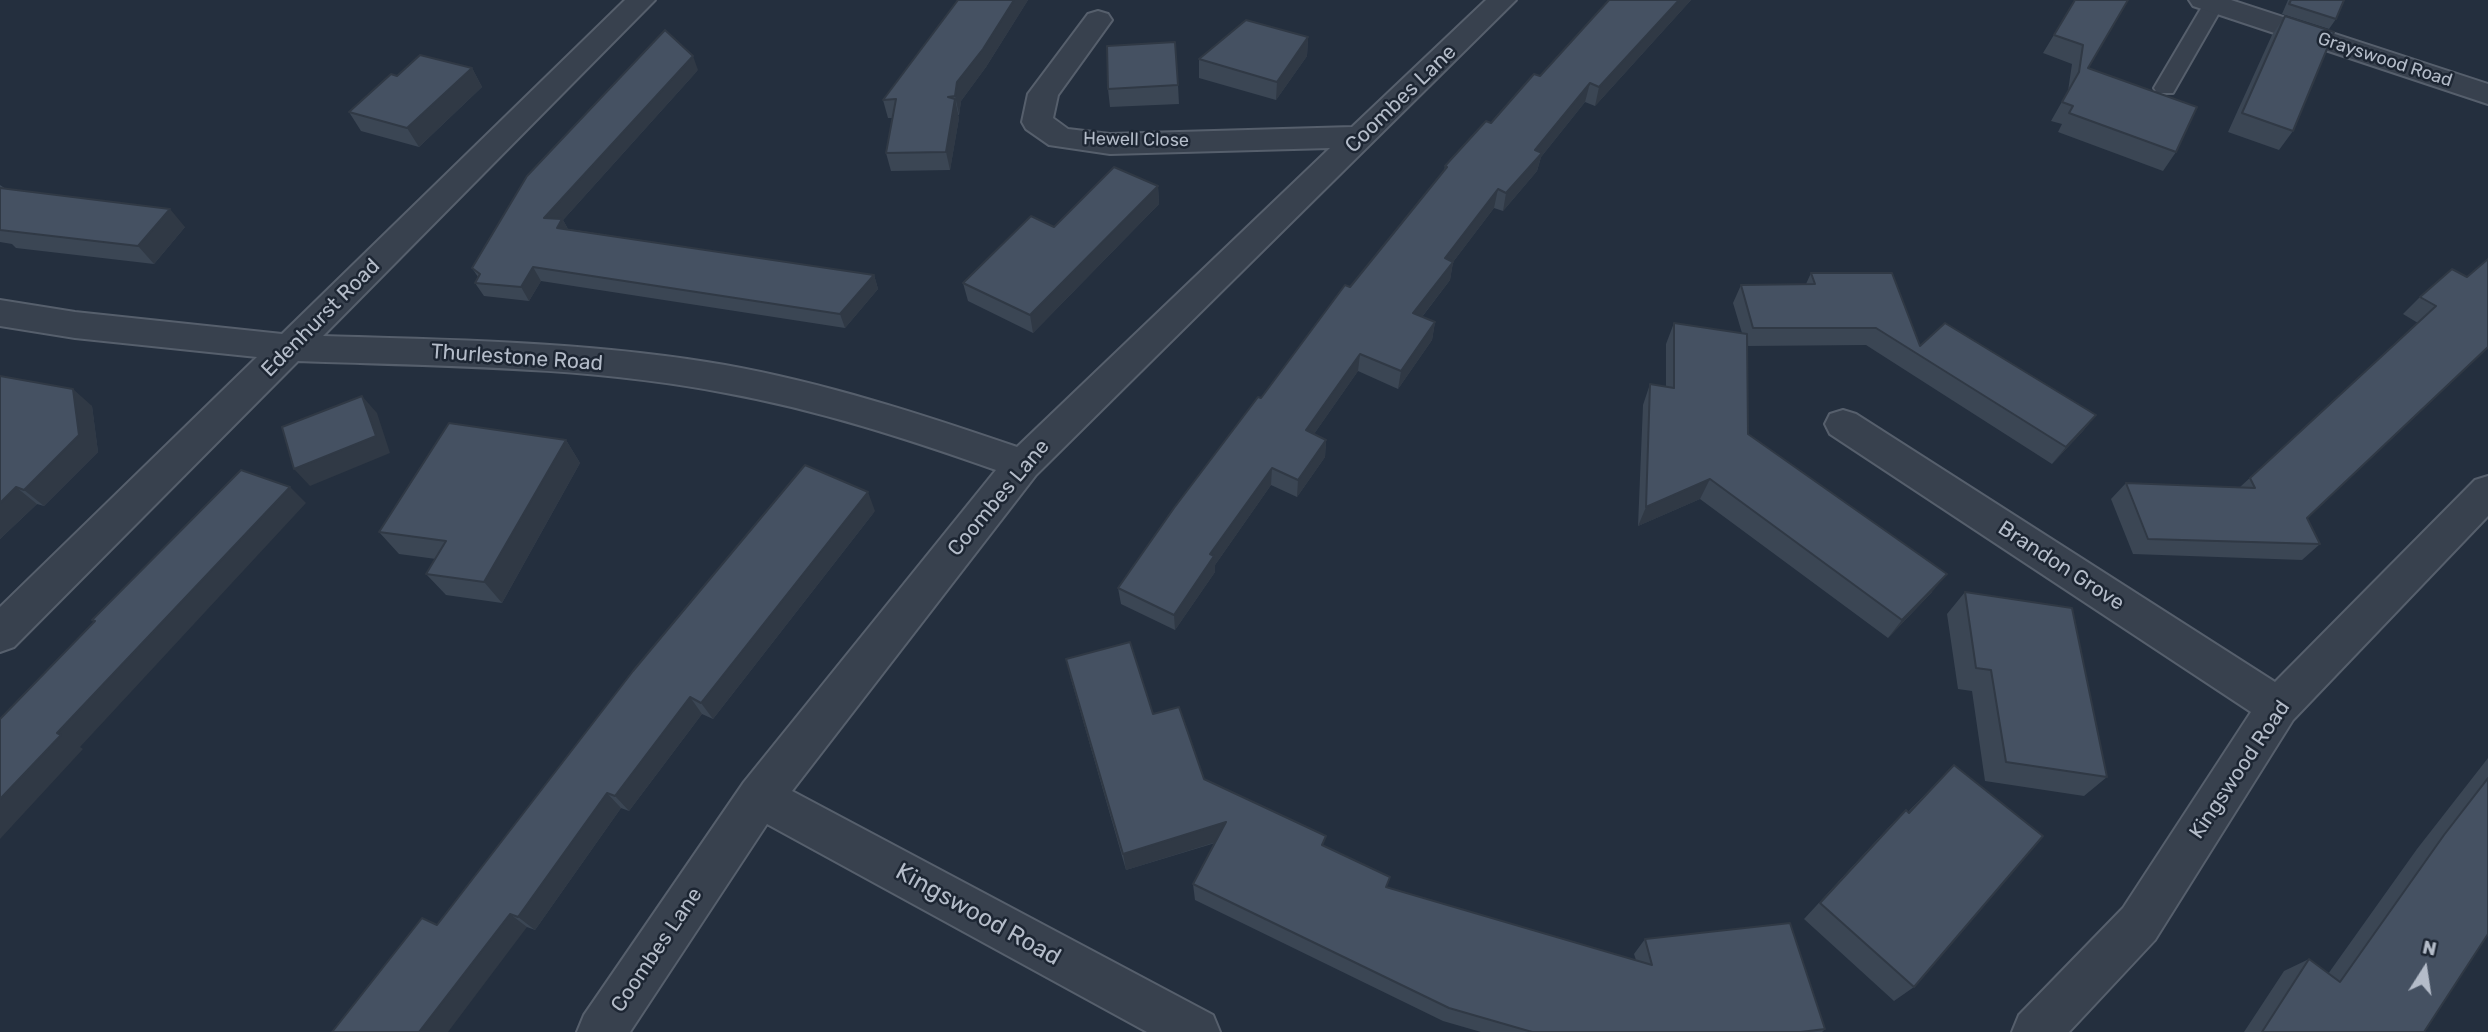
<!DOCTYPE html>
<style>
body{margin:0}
#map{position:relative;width:2488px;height:1032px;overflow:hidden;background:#242f3e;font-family:Rubik,sans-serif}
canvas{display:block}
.north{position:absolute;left:2390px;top:934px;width:70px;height:70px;-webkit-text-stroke:5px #1d2633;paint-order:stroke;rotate:12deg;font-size:19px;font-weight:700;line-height:28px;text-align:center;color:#b4bcc9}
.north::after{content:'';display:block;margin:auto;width:24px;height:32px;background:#b4bcc9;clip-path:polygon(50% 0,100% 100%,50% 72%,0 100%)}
</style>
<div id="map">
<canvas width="2488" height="1032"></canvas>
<div class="north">N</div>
</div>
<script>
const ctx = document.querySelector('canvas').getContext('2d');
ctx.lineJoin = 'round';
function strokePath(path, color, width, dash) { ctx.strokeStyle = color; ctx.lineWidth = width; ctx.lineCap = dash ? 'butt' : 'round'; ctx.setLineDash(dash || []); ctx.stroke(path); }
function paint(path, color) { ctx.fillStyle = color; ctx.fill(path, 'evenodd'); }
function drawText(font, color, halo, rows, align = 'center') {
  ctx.font = font + ' Rubik,sans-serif'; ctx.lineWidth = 5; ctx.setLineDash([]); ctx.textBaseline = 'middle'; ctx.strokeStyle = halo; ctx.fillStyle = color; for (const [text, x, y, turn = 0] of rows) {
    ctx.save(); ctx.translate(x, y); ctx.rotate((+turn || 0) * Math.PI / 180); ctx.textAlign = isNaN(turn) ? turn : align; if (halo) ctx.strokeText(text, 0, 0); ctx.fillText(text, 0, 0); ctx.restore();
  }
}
const lane = new Path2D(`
 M2206,0H2222L2224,4L2173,93H2157L2154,88Z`);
const street = new Path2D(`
 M625,0H655L323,336C457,340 593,342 725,365C825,383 921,414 1017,447L1330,148L1110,154L1049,145L1026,129L1022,122L1028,94L1088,14L1098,11L1108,14L1112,20L1058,95L1053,118L1068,129L1110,134L1352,127L1486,0H1516L1036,475L792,791L1213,1015L1220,1032H1147L767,824L630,1032H577L584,1015L744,782L996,470C908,439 819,410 726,393C586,366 440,366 298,361L14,647L0,652V607L257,357L75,338L0,326V300L75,312L282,334Z
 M2189,0H2231L2488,84V104L2193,6Z
 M1843,410L1856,414L2275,682L2475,480L2488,476V516L2293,720L2155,940L2069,1032H2012L2019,1015L2123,908L2251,712L1830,434L1825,424L1830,414Z`);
strokePath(lane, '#565f6c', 4);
strokePath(street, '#565f6c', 4);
paint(lane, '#38414e');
paint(street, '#38414e');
paint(new Path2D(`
 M958,0H1028L986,67L961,101L959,115H958L959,118L950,170L891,171L886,153L892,118H888L883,100Z
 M1609,0H1691L1595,106L1585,102L1541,157L1537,171L1503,211L1494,208L1453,262L1450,280L1422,317L1435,322L1432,340L1398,389L1358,371L1314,434L1326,440L1325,457L1297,497L1271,485L1215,565V572L1175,630L1121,604L1118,588L1261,398L1444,171L1445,166L1540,76Z
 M2075,0L2088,68L2176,152L2163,171L2058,132L2062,124L2051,121L2068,91L2072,64L2043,53Z
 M2288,0H2344L2336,19L2329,29L2282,14Z
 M2285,16L2293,131L2279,150L2228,132L2272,35Z
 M1308,37L1307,56L1276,100L1199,78V59Z
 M472,68L482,87L419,147L361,131L349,112L397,76Z
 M698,70L563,220L568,229L874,275L878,289L845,328L541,281L529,301L484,296L475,283L478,277L472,268Z
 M1178,85L1179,104L1110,107L1108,89Z
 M0,185L6,189L185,227L154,264L16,248L12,244L0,242Z
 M1158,186L1159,204L1033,333L968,301L963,283L1054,227Z
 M1811,273L1920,346L2096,415L2082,432L2052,464L1866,345L1747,346L1748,434L1932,592L1888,638L1700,499L1638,526L1643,405L1650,384L1666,387V344L1674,323L1742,333L1733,303L1741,285L1806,284Z
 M2467,277L2307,518L2320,544L2302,560L2133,554L2111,499L2126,483L2240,487L2418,323L2403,314L2420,297Z
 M0,376L92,406L98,452L44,506L37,504L0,539Z
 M566,440L580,463L502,603L446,595L426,574L436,559L399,554L379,532Z
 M875,511L713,719L702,714L629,811L621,808L535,930L527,927L437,925Z
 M1965,592L2107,777L2084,796L1985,781L1972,691L1958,689L1947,614Z
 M1066,659L1153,714L1204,779L1325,846L1387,888L1636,960L1634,954L1645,939L1825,1029L1822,1032H1481L1443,1021L1195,900L1193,884L1215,843L1126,870L1071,679Z
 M2488,758V934L2424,1032H2244L2284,971L2309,959L2328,974L2417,849Z
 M1954,765L1914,987L1894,1001L1804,919L1888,828L1906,810L1908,812Z`), '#3b4654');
paint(new Path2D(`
 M1014,0H1028L986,67L961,101L959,115L955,96L957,82Z
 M1679,0H1691L1595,106L1599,87Z
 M1308,37L1307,56L1276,100L1277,82Z
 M693,56L698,70L563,220L570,233L564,242L544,218Z
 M472,68L482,87L419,147L407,128Z
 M1590,83L1585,102L1541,157L1537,171L1503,211L1506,193L1535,150Z
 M955,99L959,118L950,170L946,152Z
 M1158,186L1159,204L1033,333L1030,315Z
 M1498,189L1494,208L1453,262L1450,280L1411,331L1413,313L1445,258Z
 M170,209L185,227L154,264L138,246Z
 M533,267L541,281L529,301L521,287Z
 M874,275L878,289L845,328L840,314Z
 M1435,322L1432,340L1398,389L1401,371Z
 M1360,354L1358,371L1305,447L1306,430Z
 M73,389L92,406L98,452L44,506L24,490Z
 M362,396L377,413L390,453L310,486L294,469Z
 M2096,415L2082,432L2052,464L2066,447Z
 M566,440L580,463L502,603L484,582Z
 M1326,440L1325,457L1297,497L1298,480Z
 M1272,468L1271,485L1215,565V572L1175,630L1174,615L1210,554Z
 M1710,479L1700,499L1638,526L1646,507Z
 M16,487L37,504L0,539V503Z
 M290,487L306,503L80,747L83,749L0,839V799L57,733Z
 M868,492L875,511L713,719L701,703Z
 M1947,574L1932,592L1888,638L1902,620Z
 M690,697L702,714L629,811L615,796Z
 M607,793L621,808L535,930L518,917Z
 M1226,822V839L1126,870L1123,854Z
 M510,914L527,927L448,1032H419Z`), '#303945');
const building = new Path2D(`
 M958,0H1014L983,49L957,82L955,96L948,97L955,99L946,152L886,153L896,99L883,100Z
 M1609,0H1679L1599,87L1590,83L1535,150L1542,153L1506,193L1498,189L1445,258L1453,262L1413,313L1435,322L1401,371L1360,354L1306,430L1326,440L1298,480L1272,468L1210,554L1214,556L1174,615L1118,588L1174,508L1258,397L1261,398L1345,285L1350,287L1447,167L1445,166L1486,121L1491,123L1534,74L1540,76Z
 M2075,0H2128L2088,68L2197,107L2176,152L2069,113L2073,106L2062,102L2079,72L2083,45L2054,35Z
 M2291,0H2344L2336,19L2289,4Z
 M2285,16L2334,32L2293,131L2242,113Z
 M1246,20L1308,37L1277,82L1199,59Z
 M665,30L693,56L544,218L562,219L557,228L874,275L840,314L533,267L521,287L475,283L480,274L472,268L527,176Z
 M1175,42L1178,85L1108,89L1107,46Z
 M420,55L472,68L407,128L349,112L391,74L397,76Z
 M1114,167L1158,186L1030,315L963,283L1031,216L1054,227Z
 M0,188L170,209L138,246L0,230Z
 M2488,259V347L2307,518L2320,544L2148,539L2126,483L2255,488L2250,478L2436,306L2420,297L2452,269L2467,277Z
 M1811,273H1892L1920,346L1945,323L2096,415L2066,447L1876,328H1753L1741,285L1815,284Z
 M1674,323L1747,334L1748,434L1947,574L1902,620L1710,479L1646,507L1650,384L1674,388Z
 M0,376L73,389L79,435L24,490L16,487L0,503Z
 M362,396L376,436L294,469L282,427Z
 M449,423L566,440L484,582L426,574L446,541L379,532Z
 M805,465L868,492L701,703L690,697L615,796L607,793L518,917L510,914L419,1032H332L422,918L437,925L633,671Z
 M241,470L290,487L57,733L61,735L0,799V719L95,621L92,620Z
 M1965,592L2072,608L2107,777L2006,762L1991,670L1976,668Z
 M1130,642L1153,714L1179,707L1204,779L1326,836L1322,845L1390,877L1386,887L1652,965L1645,939L1790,923L1825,1029L1801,1032H1532L1449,1008L1193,884L1226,822L1123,854L1066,659Z
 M1954,765L2043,836L1914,987L1820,903L1906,810L1909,813Z
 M2488,778V934L2424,1032H2262L2309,959L2340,982L2444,835Z`);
paint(building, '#455162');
strokePath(building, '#303945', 2);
drawText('18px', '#b4bcc9', '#1d2633', [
 ["Grayswood Road",2385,60,18],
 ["Hewell Close",1136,140,1]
]);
drawText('21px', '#b4bcc9', '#1d2633', [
 ["Coombes Lane",1401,99,-44],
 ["Edenhurst Road",321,318,-45],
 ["Thurlestone Road",517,358,4],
 ["Coombes Lane",999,498,-50],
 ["Brandon Grove",2061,566,33],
 ["Kingswood Road",2240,770,-56],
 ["Coombes Lane",657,950,-56]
]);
drawText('24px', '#b4bcc9', '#1d2633', [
 ["Kingswood Road",978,915,29]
]);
</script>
